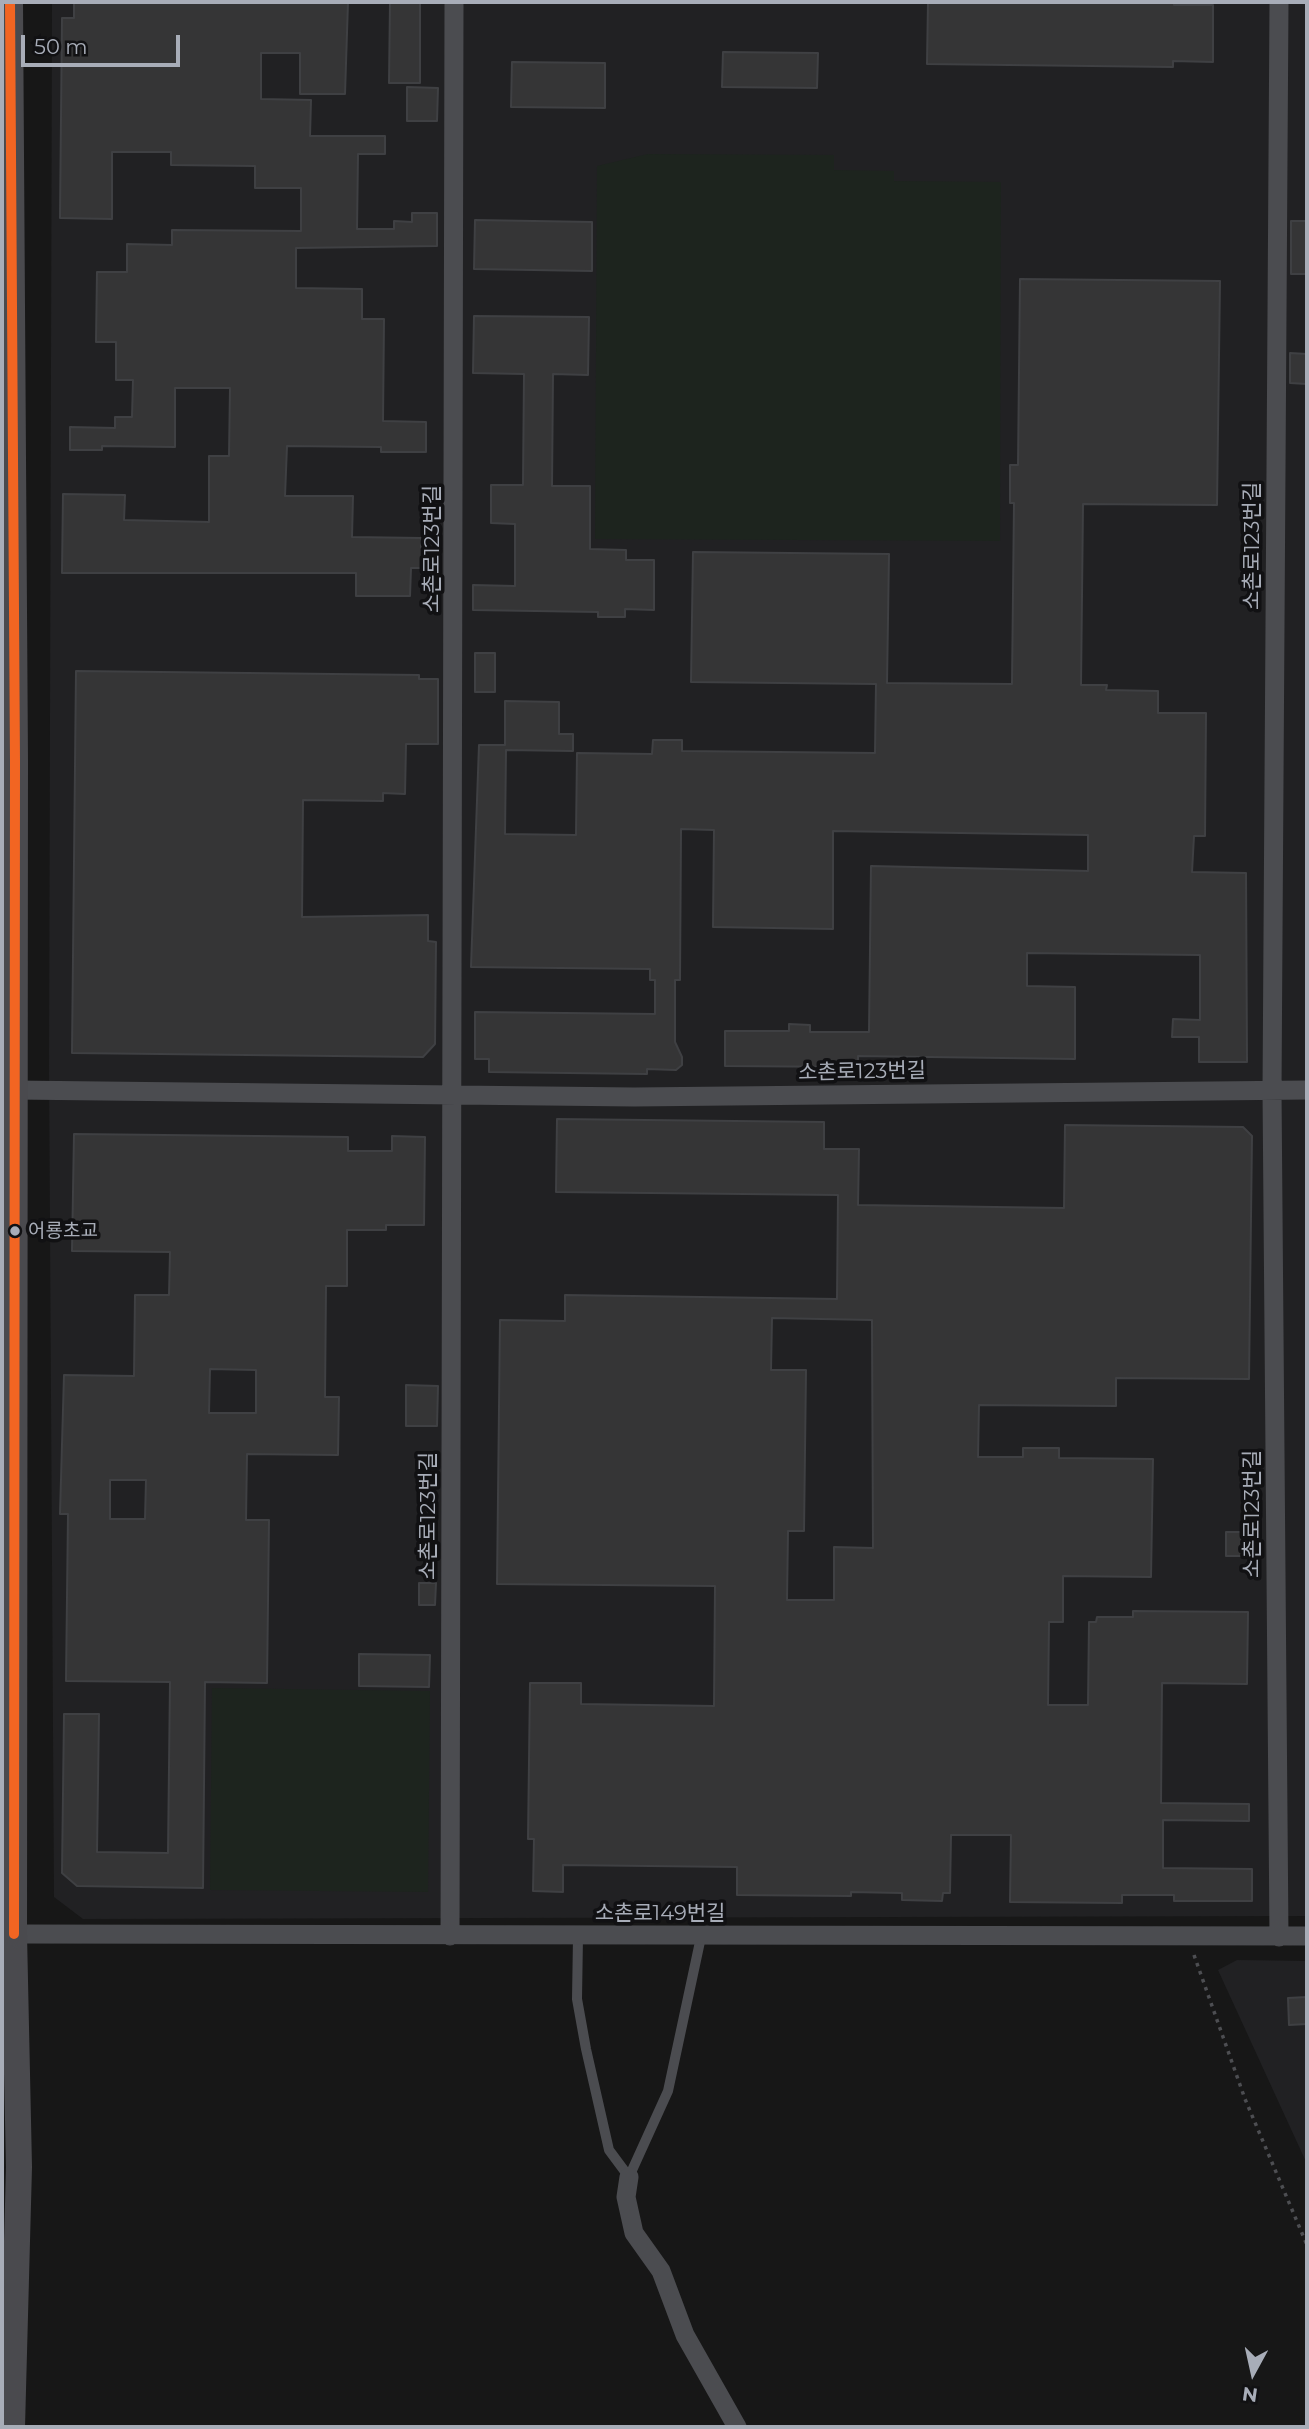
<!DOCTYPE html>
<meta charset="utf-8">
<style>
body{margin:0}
#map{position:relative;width:1309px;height:2429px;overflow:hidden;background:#171717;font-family:Montserrat,sans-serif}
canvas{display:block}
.frame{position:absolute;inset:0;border:4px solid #a8adb8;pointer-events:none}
.north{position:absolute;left:1218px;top:2338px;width:70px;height:70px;-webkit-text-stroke:5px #111113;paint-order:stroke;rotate:188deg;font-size:19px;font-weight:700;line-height:28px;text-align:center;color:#a8adb8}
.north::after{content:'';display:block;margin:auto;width:24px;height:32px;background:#a8adb8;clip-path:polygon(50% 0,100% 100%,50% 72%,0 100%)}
.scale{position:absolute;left:21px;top:35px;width:159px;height:32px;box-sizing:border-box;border:4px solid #a8adb8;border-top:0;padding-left:9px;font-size:21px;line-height:24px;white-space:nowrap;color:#a8adb8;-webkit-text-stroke:5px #111113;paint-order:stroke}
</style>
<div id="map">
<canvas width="1309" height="2429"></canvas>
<div class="frame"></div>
<div class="north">N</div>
<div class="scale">50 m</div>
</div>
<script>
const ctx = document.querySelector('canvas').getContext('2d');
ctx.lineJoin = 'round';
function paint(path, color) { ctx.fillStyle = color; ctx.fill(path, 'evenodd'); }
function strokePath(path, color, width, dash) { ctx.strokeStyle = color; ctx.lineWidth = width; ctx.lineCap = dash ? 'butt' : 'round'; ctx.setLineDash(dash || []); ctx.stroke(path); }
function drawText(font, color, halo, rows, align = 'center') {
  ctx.font = font + ' Montserrat,"Noto Sans KR",sans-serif'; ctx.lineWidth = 7; ctx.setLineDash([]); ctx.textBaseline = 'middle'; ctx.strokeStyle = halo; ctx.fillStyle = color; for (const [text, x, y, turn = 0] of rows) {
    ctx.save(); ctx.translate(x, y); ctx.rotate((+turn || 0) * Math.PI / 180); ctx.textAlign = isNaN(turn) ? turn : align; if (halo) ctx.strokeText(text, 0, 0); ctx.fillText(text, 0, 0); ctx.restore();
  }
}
paint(new Path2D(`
 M52,2H1307V1916L83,1919L54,1897L49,1065Z
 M1237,1960L1307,1961V2164L1218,1970Z`), '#212123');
paint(new Path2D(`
 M648,154L834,155V170L894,171V181L1001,182L1000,541L595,539L597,166Z
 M212,1688L430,1691L428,1892L210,1890Z`), '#1d241e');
const building = new Path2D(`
 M74,2H348L345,94H300V53H261V99L311,100L310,136H385V154H358L357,229H394V221L412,222V213H437V246L296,248V288L362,289V319H384L383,421L426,422V452H381V447L287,446L285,496H353L352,537L421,538V568H411L410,596H356V573H62L63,494L125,495L124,520L209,522V456H229L230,388H175V447L102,446V450H70V427L115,428V417H132L133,380H116V342H96L97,272H127V244L172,245V230L301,231V188H255V166L171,165V152H112V219L60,218L62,18H74Z
 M390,2H420V83H389Z
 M928,2H1174V5H1213V62L1173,61V67L927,64Z
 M723,52L818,53L817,88L722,87Z
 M512,62L605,63V108L511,107Z
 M407,87L438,88L437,121H407Z
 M475,220L592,222V271L474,269Z
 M1291,221H1307V274H1291Z
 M1020,279L1220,281L1217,505L1083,504L1081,685H1107L1106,690L1158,691V713H1206L1205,836H1194L1192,872L1246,873L1247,1062H1199V1037H1172L1173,1019L1200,1020V955L1027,953V986L1075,987V1059L858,1056V1067L725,1066V1031H789V1024L810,1025V1032H869L871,866L1088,871V835L833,831V929L713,927L714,830L681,829L680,980H675V1042L682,1057V1065L676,1070L647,1069V1074L489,1072V1059H475V1012L655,1014V980H650V969L471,967L479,745H505V701L559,702V734H573V751L506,750L505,834L576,835L577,753L652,754L653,740H682V751L875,753L876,684L691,682L693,552L889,554L887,683L1012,684L1014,503H1010V465H1018Z
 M474,316L589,317L588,375L553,374L552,486H590V549L626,550V560H654V610L625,609V617H598V612L473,610V585L515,586V524L491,523V485H523L524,374L473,373Z
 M1290,353L1307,354V384L1290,383Z
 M475,653H495V692H475Z
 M76,671L419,675V679H438V744H406L405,794L383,793V801L303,800L302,917L428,915V941L436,942L435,1044L423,1057L72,1053Z
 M557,1119L824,1122V1149H859L858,1205L1064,1208L1065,1125L1243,1127L1252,1136L1249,1379L1116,1378V1406L979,1405L978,1457H1023V1448H1059V1458L1153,1459L1151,1577L1063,1576V1622H1049L1048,1705H1088L1089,1622H1096L1097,1617H1133V1611L1248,1612L1247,1684L1162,1683L1161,1803L1249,1804V1821L1163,1820V1868L1252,1869V1901H1174V1895H1122V1903L1010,1902L1011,1835H951L950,1893H943L942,1901L902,1900V1893L851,1892V1896L737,1895V1867L563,1865V1892L533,1891L534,1839H528L530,1683H581V1704L714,1706L715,1586L497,1584L500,1320L565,1321V1295L837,1299L838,1195L556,1192ZM772,1318L872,1320L873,1548L834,1547V1600H787L788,1531H804L806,1370H771Z
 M74,1134L348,1137V1151H392V1136L425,1137L424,1225H386V1230H347V1286H326L325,1397H339L338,1455L247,1454L246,1520H269L267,1683L205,1682L203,1888L77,1886L62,1873L64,1714H99L97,1852L168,1853L170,1682L66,1681L68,1514H60L64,1375L134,1376L135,1295H169L170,1252L72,1251ZM210,1369L256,1370V1413H209ZM110,1480H146L145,1519H110Z
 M406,1385L438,1386L437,1426H406Z
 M1226,1532H1246V1556H1226Z
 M419,1583H436L435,1605H419Z
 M359,1654L430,1655L429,1687L359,1686Z
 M1307,1997V2024L1289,2025L1288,1998Z`);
paint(building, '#353536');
strokePath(building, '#3f4043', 2);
strokePath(new Path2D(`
 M1194,1955L1245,2099L1307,2245`), '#4d4e52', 3.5, [3.5, 5]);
strokePath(new Path2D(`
 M578,1937L577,1999L586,2049L609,2150L629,2177L668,2091L701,1937`), '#4b4c50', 10);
strokePath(new Path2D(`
 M1279,2L1272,1090L1279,1937
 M14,1090L634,1097L1307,1090
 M14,1934L1307,1936
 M450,1936L454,2
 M629,2177L626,2197L634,2233L661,2271L685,2335L737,2427`), '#4b4c50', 19);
strokePath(new Path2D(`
 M10,2L15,761L14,1934L19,2167L12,2427`), '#4a4a4e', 26);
strokePath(new Path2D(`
 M10,2L15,761L14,1934`), '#f26522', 10);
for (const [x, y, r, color] of [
 [15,1231,6,"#a8adb8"]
]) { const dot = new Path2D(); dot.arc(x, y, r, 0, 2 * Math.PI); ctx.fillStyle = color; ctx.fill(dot); strokePath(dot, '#111113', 2.5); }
drawText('19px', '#a8adb8', '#111113', [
 ["어룡초교",28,1231]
], 'left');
drawText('21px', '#a8adb8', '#111113', [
 ["소촌로123번길",1253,546,-90],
 ["소촌로123번길",433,549,-90],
 ["소촌로123번길",862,1072,-1],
 ["소촌로123번길",1253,1514,-90],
 ["소촌로123번길",429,1516,-90],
 ["소촌로149번길",660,1914]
]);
</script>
